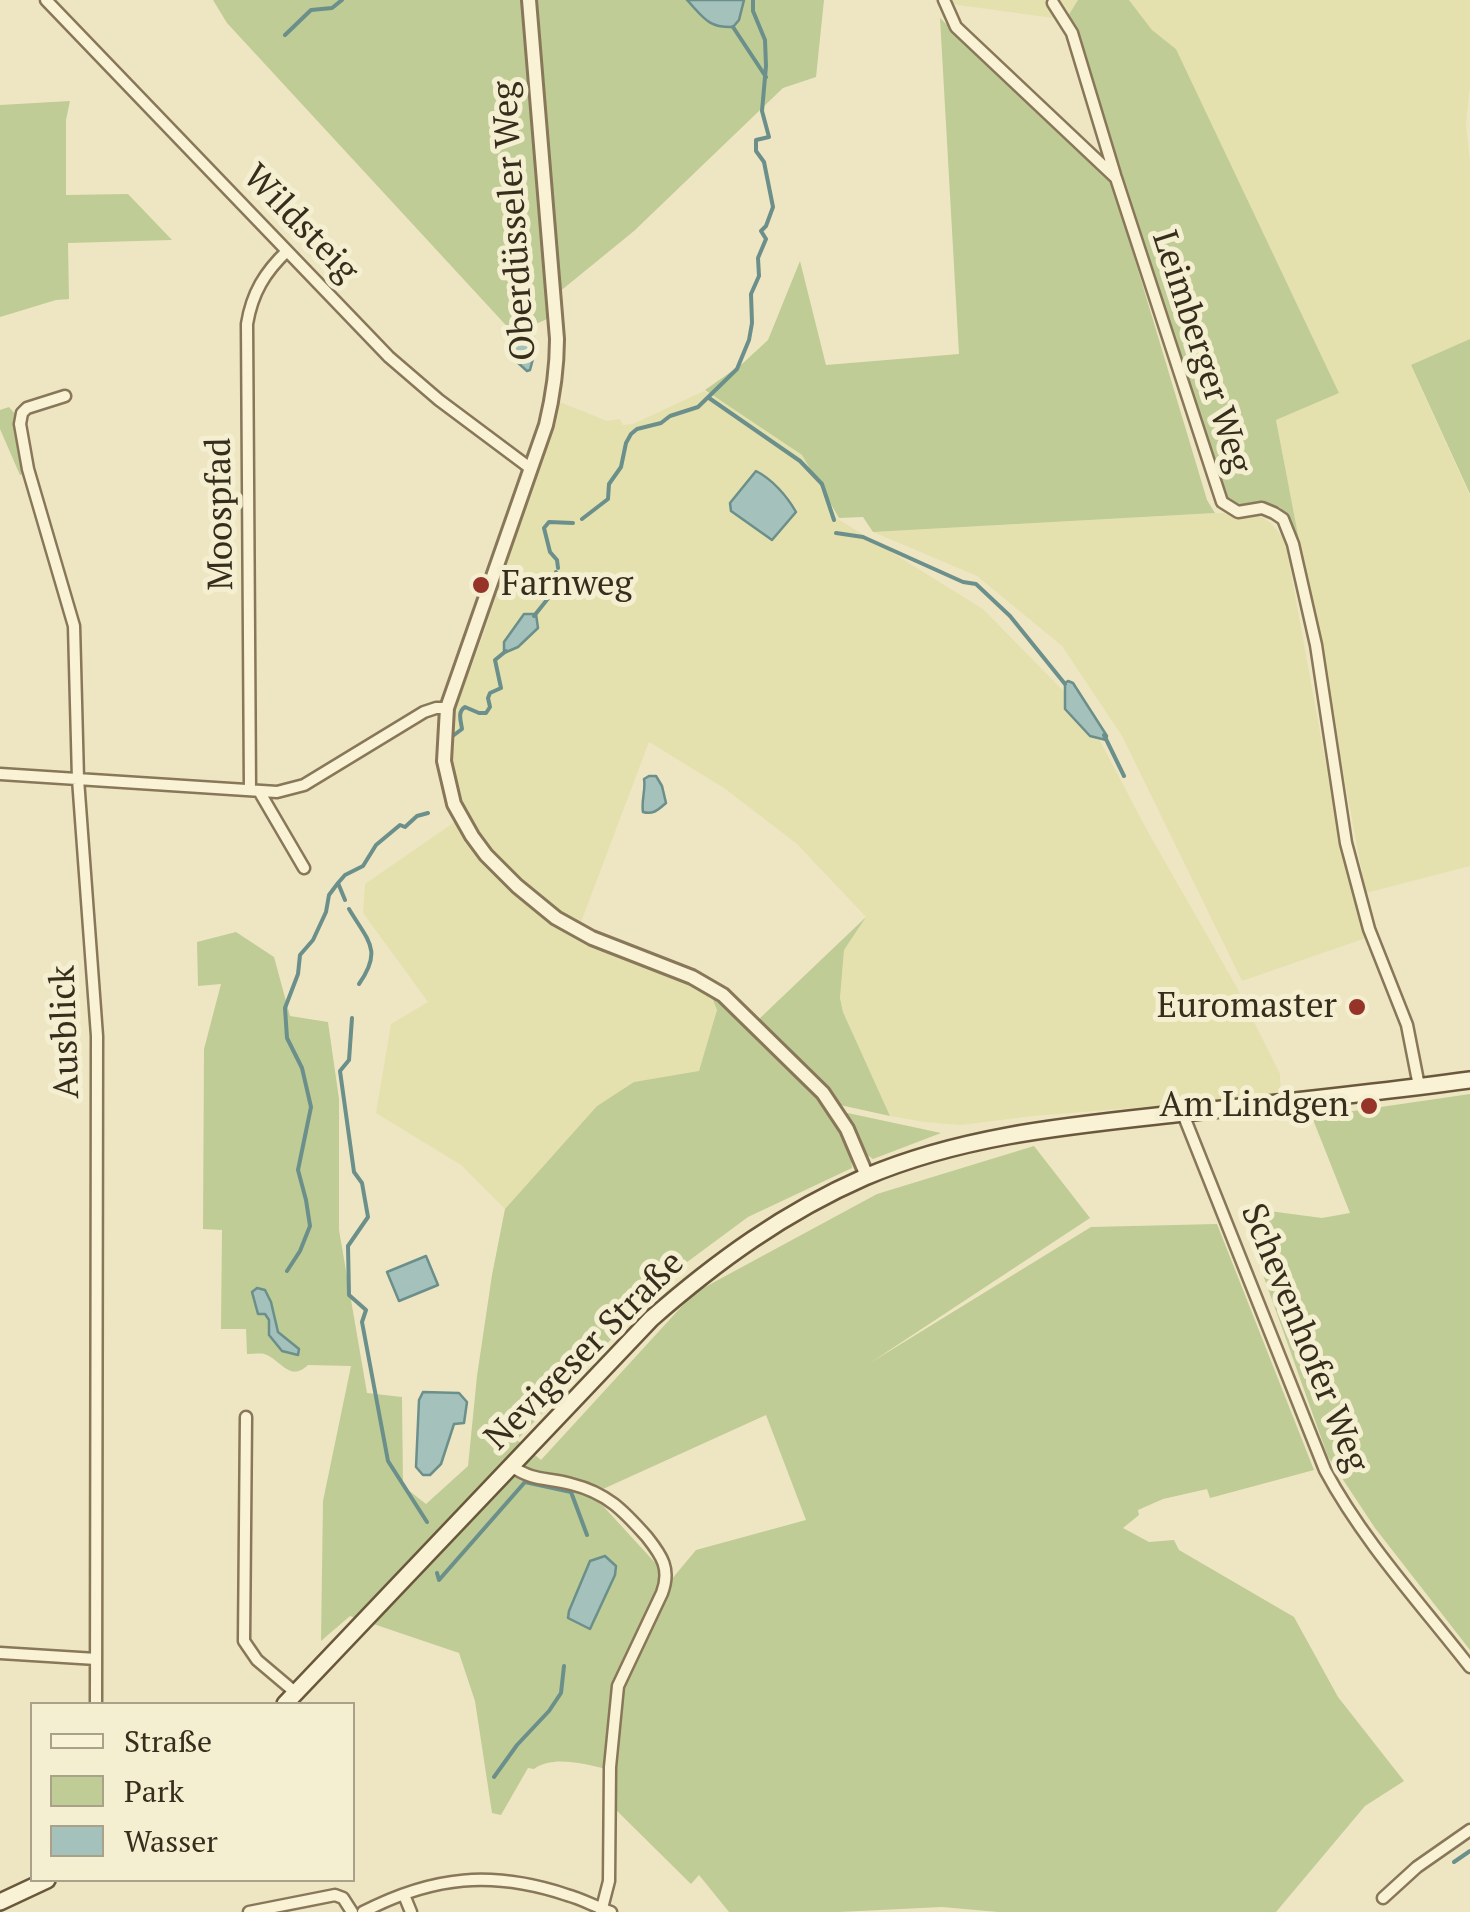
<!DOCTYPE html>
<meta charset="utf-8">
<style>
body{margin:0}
#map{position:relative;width:1470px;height:1912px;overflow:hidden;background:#eee6c2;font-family:"PT Serif",serif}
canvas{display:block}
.legend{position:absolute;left:30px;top:1702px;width:325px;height:180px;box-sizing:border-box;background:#f5efd1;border:2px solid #a9a189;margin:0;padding:12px 18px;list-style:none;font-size:30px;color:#372d1d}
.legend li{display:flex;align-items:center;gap:20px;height:50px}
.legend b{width:50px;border:2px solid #a9a189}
</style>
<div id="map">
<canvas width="1470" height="1912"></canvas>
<ul class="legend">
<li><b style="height:12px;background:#f9f2d5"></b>Straße</li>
<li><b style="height:28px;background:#bfcc95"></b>Park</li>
<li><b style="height:28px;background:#a4c1bb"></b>Wasser</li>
</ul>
</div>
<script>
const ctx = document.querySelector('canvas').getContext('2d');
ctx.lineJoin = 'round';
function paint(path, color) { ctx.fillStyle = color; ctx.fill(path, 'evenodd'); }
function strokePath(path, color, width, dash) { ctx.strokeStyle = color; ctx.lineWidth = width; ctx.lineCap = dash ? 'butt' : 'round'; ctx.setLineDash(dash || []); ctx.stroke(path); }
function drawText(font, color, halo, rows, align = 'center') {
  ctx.font = font + ' "PT Serif",serif'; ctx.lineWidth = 10; ctx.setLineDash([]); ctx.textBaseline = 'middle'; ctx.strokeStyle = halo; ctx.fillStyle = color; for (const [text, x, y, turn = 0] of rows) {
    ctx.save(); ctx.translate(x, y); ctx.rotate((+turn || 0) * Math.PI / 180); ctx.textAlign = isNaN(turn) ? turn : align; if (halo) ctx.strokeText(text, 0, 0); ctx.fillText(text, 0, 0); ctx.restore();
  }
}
paint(new Path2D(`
 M935,0H1078L1068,16L1053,18L936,2Z
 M1129,0H1470V84L1466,124L1470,163V339L1411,366L1470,496V866L1366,893L1276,420L1339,393L1176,49L1152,30Z
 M704,391L726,403L803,456L838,519L983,609L1086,714L1148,832L1235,984L1280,1074L1281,1096L1033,1116L961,1125L924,1122L890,1116L843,1012L840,998L844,949L866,917L797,844L724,788L649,742L575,938L683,980L696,986L711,997L716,1003L717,1014L699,1072L634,1082L597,1106L505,1209L461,1165L376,1113L391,1024L428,1002L363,913L365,884L466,814L462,810L453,774L452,717L481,641L560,402L607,421L620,419L623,425L633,424Z
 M1215,513L1258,515L1271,523L1285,540L1341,847L1366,938L1242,981L1122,736L1062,646L977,576L873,532Z`), '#e4e1af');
paint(new Path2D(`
 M213,0H687C702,16 709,28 733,27L739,21L744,0H824L816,77L783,88L634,231L558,293L547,319L514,334L227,23Z
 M1078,0H1129L1152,30L1176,49L1339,393L1276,420L1299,540L1280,507L1260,505L1242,508L1220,495L1111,153L1077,31L1068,16Z
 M940,18L1112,183L1207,500L1215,513L873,532L863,517L839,518L802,455L705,390L742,364L768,340L800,261L826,365L959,354Z
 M70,101L66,120V195L128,194L172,240L68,243L69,299L56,300L0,317V105Z
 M1470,339V494L1411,365Z
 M9,407L16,415L26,473L20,475L0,429V410Z
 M866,917L844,950L840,998L843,1012L890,1116L840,1105L818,1079L758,1020Z
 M236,932L274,957L290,1016L328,1022L339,1099V1230L367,1393L402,1397L403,1486L426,1504L468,1466L477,1376L492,1275L505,1209L597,1106L634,1082L699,1071L717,1010L713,1000L703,990L716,996C757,1035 852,1109 852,1168L748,1217L675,1271L517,1440L541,1460L694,1293L877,1194L1034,1146L1090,1218L870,1363L1091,1227L1217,1224L1314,1470L1210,1498L1207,1489L1163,1499L1138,1510L1139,1515L1123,1528L1149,1542L1174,1540L1179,1550L1294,1617L1338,1697L1404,1781L1365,1806L1276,1912H998L942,1907L839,1912H729L699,1875L691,1884L613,1807L606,1769C585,1764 552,1755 534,1769L528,1768L501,1815L492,1813L475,1701L459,1653L350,1616L321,1641L323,1501L351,1366L308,1365C289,1383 281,1359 264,1354C262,1353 250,1354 247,1354L246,1329H221L222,1230L203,1229L204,1049L221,984L198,986L197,942ZM766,1415L806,1520L696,1550L671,1580L592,1494Z
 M1470,1094V1650L1375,1528L1328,1457L1251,1241L1244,1212L1269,1211L1322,1218L1350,1213L1312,1117Z
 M843,1112L941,1133L873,1159L866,1154Z`), '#bfcc95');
const water = new Path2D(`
 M687,0H744L739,20L733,27C708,28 703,17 687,0Z
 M525,333L532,335L535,339V351L530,370L527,371L506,352L508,346Z
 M756,471C772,479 787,496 796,512L772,540L731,511L730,503Z
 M524,614H536L538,628L518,647L504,653V642Z
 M1068,681L1073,683L1107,736L1106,740L1090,736L1065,709V683Z
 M649,776H656L662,786L666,803C658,810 653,815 643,812C641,800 646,790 644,779Z
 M426,1256L438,1285L399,1301L387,1272Z
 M257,1288L265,1290L271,1302L278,1332L299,1349L298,1355L282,1351L269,1335V1320L265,1314H258L252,1292Z
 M423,1392L459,1393L467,1402L464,1423L454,1424L441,1464L430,1475H423L416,1467L419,1400Z
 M605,1556L616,1566L615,1575L590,1629L568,1618L569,1611L590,1561Z`);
paint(water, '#a4c1bb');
strokePath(water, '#6b8f8a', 2.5);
strokePath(new Path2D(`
 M733,27L766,77
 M285,35L311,10L332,8L342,0
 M709,398L800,461L822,484L834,520
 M582,519L608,499L609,484L621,467L626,443L631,434L637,429L661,423L670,416L698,407L737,369L749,340L752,323L751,294L759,276L758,258L766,239L761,231L766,226L773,207L764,162L756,151V140L769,137L762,111L766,66L765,40L753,11V0
 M836,533L863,537L963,582L976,584L1010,616L1065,684
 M558,568L557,560L550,552L544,528L549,522L573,523
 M534,616L558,586L556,572
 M454,735L462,729C461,721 457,712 465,707L479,713H486L490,707L488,698L490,693L501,688L495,660L506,651
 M1104,735L1124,776
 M345,900L338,883L345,875L363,866L376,845L400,825L405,827L417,816L428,813
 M349,909C368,941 383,950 359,984
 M352,1018L349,1060L340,1071L354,1172L362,1183L368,1217L348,1246L349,1295L366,1310L362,1322L388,1461L427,1522
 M287,1271L300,1251L310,1226L306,1200L298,1170L311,1107L302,1068L287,1038L285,1008L298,974L300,955L313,940L326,912L329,895L338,883
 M437,1573L439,1580L525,1482L571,1492L587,1535
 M494,1777L517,1745L549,1711L561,1693L564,1666
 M1454,1862L1470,1851`), '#6b8f8a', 4);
const minor = new Path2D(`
 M46,0L389,357L439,400L530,468
 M944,0L956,27L1116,178L1222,502L1238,512L1262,508L1274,513L1283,519L1293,544L1316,645L1346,843L1369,929L1407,1025L1419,1086
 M1053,3L1072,33L1115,175
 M65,396L27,408L22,413L20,424L28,469L74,626L78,779L97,1036L96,1704
 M0,774L277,792L304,785L424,712L436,708H447
 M250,790L247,324C252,293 265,272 287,251
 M259,791L304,868
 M1183,1114L1325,1470C1363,1541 1420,1603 1470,1667
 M246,1417L244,1641L257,1660L296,1693
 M511,1466C535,1482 546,1477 571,1484C607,1493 623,1510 647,1537C662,1556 671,1569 662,1593L618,1686L610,1767L609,1881L601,1912
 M0,1653L96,1659
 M404,1895L411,1912
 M1383,1898L1417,1867L1470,1830
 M249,1912L335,1895L343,1898L352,1912
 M363,1912C433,1876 492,1870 567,1895C582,1899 596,1907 611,1912`);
const tertiary = new Path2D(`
 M529,0L557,339C557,369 553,396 546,425L447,708L444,761L454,804L472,836L486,855L517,886L556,918L592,938L692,977L723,995L823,1093L847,1129L867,1176`);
const secondary = new Path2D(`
 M285,1704L651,1319C717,1261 785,1212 865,1177C966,1134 1076,1125 1184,1113C1279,1103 1375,1093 1470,1080
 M0,1902L47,1880`);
strokePath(minor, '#887759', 15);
strokePath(tertiary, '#887759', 18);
strokePath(secondary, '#6a583c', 20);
strokePath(minor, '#f9f2d5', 10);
strokePath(tertiary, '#f9f2d5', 12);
strokePath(secondary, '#f9f2d5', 15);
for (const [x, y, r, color] of [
 [481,585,10,"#973429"],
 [1357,1007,10,"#973429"],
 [1369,1106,10,"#973429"]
]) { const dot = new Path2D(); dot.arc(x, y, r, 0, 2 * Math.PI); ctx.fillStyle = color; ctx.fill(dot); strokePath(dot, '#f5efd1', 4); }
drawText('35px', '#372d1d', '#f5efd1', [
 ["Oberdüsseler Weg",515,221,-94],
 ["Wildsteig",300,224,46],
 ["Leimberger Weg",1201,352,72],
 ["Moospfad",221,514,-91],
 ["Ausblick",66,1032,-92],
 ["Schevenhofer Weg",1304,1338,68],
 ["Nevigeser Straße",585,1351,-45]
]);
drawText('35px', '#372d1d', '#f5efd1', [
 ["Farnweg",501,585,"left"],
 ["Euromaster",1337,1007],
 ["Am Lindgen",1349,1106]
], 'right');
</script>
